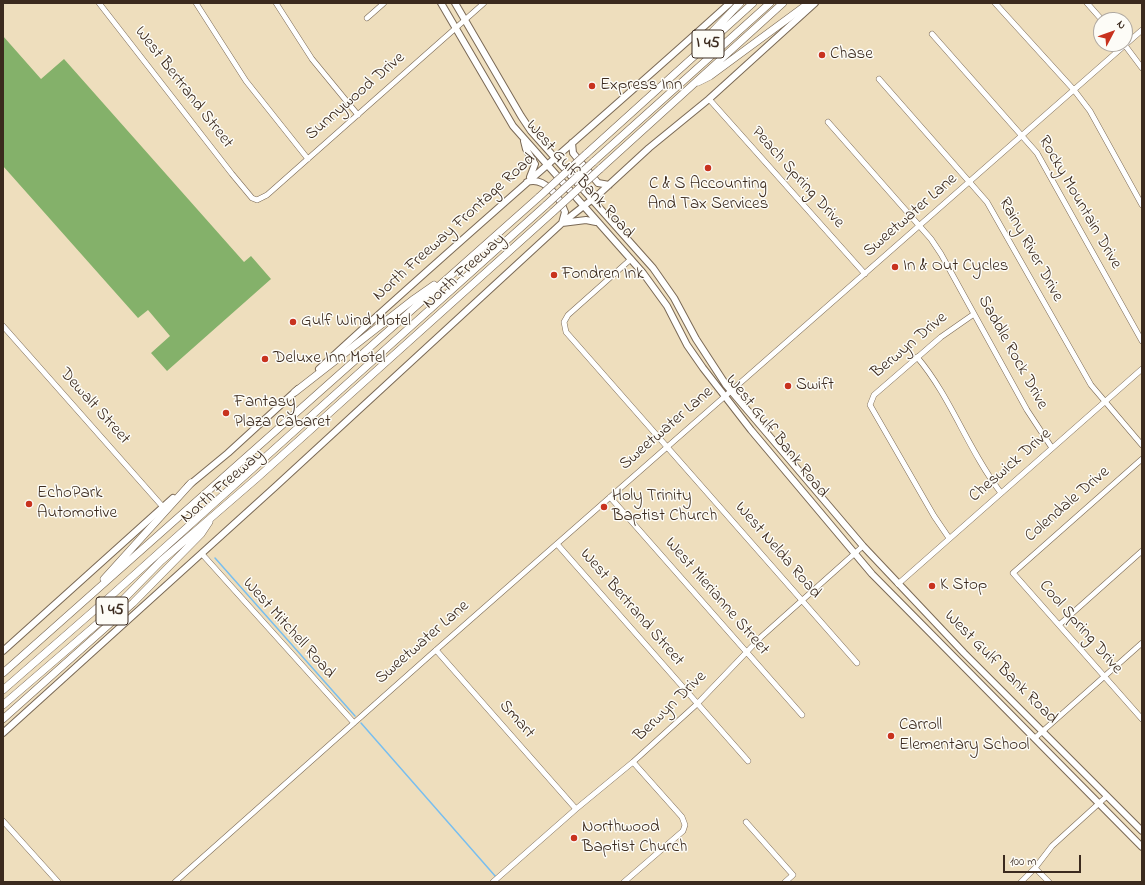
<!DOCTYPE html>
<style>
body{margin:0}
#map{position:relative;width:1145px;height:885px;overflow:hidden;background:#eedebd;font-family:"Indie Flower",sans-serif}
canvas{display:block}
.frame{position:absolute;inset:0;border:4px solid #3b2a1e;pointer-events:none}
.north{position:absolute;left:1093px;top:12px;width:40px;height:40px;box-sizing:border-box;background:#fdfcf7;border:1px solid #afa8a0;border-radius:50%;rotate:49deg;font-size:11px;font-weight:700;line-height:16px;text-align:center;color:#3b2a1e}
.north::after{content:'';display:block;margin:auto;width:14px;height:18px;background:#c8321e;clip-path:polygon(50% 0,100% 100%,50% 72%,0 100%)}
.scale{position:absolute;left:1003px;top:855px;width:78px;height:18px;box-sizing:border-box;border:2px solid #3b2a1e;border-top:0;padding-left:5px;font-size:12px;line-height:14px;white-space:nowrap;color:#3b2a1e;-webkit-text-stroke:3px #fdfcf7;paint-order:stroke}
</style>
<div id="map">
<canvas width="1145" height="885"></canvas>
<div class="frame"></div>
<div class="north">N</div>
<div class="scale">100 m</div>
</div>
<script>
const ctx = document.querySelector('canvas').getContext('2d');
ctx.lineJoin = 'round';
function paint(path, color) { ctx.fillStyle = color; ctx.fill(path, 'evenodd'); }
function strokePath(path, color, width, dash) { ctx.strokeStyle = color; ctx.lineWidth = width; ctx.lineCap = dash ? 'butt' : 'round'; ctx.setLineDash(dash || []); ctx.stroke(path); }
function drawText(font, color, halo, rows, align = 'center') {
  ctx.font = font + ' "Indie Flower",sans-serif'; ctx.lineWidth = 3; ctx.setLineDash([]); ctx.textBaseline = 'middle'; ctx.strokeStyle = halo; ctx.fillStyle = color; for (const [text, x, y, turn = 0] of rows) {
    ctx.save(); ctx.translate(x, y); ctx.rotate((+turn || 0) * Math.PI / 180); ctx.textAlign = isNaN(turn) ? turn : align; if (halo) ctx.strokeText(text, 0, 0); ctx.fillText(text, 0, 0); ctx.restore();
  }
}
paint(new Path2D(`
 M3,36L41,79L64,59L244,262L251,256L271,279L167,371L151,353L170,336L148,310L138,318L3,166Z`), '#84b16a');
strokePath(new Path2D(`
 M215,558L355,716
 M361,723L496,877`), '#78beef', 1.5);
const minor = new Path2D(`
 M99,3L232,174L252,198L257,200L267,195L484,3
 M196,3L246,81L308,159
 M276,3L312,59L358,115
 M995,3L1074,90L1090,111L1142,205
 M1087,3L1102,20
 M367,18L384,3
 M932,34L1037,153L1142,341
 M1124,44L1142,68
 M879,79L987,202L1091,385L1142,445
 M709,99L865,274
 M828,122L931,239L941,254L1027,410L1052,448
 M631,259L568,315L564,322L566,332L857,663
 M3,326L163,507
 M917,357C951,397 968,450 1001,493
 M1142,459L1013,573L1142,719
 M610,497L802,715
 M949,538L934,516L870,405L874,395L941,337L974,314
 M557,544L748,761
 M202,554L354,723
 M898,584L1142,369
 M1059,625L1142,551
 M436,650L576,809
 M1035,738L1142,643
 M3,821L58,882
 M746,822L793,875L785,882
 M1035,868L1049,882
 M175,882L436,650L1142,30
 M493,882L576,809L633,762L697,704L761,637L863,546
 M624,882L683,831L685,825L682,817L633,762
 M1021,882L1035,868L1052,846L1107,796`);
const major = new Path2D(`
 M441,3L513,126L643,273L667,306L687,345L703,368L751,430L872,574L1142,847
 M455,3L521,116L531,131L653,268L674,298L696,339L726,385L863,546L964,653L1142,831
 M524,141L526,149L535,164L530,177
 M572,143L573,153L598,183L609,185
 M527,182C545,176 560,198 565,212L562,223
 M562,223L586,220L596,222
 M319,369C454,244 594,126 730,3
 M188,486L228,453L298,389
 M3,651L173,498
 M3,733L275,487L562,223L599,194L649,148L709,99L815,3`);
const highway = new Path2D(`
 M697,48L740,3
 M698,82L710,76L809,3
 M586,154L753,3
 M593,162L770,3
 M600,169L783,3
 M295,392L414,299L434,285
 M104,579L191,483
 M3,673L539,197
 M3,690L113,594L546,205
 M3,705L111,612L161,561L257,478L553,212
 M3,719L133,603L201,534L209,522`);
strokePath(minor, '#7a6956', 6);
strokePath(major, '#7a6956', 8);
strokePath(highway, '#7a6956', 8);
strokePath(minor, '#fff', 5);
strokePath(major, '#fff', 6);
strokePath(highway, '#fff', 7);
const highwayBridge = new Path2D(`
 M539,197L586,154
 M546,205L593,162
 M553,212L600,169`);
strokePath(highwayBridge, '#7a6956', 8, []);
strokePath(highwayBridge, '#fff', 7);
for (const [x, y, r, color] of [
 [822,55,4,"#c8321e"],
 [592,86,4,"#c8321e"],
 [708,168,4,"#c8321e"],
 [895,267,4,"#c8321e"],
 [554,275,4,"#c8321e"],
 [293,322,4,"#c8321e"],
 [265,359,4,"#c8321e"],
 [788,386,4,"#c8321e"],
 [226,413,4,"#c8321e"],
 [29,504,4,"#c8321e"],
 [604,507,4,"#c8321e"],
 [932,586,4,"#c8321e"],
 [891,736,4,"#c8321e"],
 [574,838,4,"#c8321e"]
]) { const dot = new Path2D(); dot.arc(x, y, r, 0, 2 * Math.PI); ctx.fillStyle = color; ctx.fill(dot); strokePath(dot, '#fdfcf7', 1.5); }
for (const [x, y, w] of [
 [708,44,32],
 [112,611,32]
]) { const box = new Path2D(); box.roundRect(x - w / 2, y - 14, w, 28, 3); ctx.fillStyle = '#fdfcf7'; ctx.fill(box); strokePath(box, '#3b2a1e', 1); }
drawText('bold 16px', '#3b2a1e', null, [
 ["I 45",708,44],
 ["I 45",112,611]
]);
drawText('17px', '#3b2a1e', '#fdfcf7', [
 ["Chase",830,55],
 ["Express Inn",600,86],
 ["C & S Accounting",708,185,"center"],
 ["And Tax Services",708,205,"center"],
 ["In & Out Cycles",903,267],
 ["Fondren Ink",562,275],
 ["Gulf Wind Motel",301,322],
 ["Deluxe Inn Motel",273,359],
 ["Swift",796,386],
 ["Fantasy",234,403],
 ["Plaza Cabaret",234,423],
 ["EchoPark",37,494],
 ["Automotive",37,514],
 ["Holy Trinity",612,497],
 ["Baptist Church",612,517],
 ["K Stop",940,586],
 ["Carroll",899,726],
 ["Elementary School",899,746],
 ["Northwood",582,828],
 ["Baptist Church",582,848]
], 'left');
drawText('17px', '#3b2a1e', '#fdfcf7', [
 ["West Bertrand Street",183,88,52],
 ["Sunnywood Drive",356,97,-41],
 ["Peach Spring Drive",797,178,48],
 ["West Gulf Bank Road",579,180,48],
 ["Rocky Mountain Drive",1079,203,60],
 ["Sweetwater Lane",911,216,-41],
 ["North Freeway Frontage Road",455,228,-42],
 ["Rainy River Drive",1030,250,61],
 ["North Freeway",465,272,-42],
 ["Berwyn Drive",910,346,-40],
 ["Saddle Rock Drive",1012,353,61],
 ["Dewalt Street",94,407,48],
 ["Sweetwater Lane",667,429,-41],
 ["West Gulf Bank Road",776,437,51],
 ["Cheswick Drive",1011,466,-41],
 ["North Freeway",223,487,-41],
 ["Colendale Drive",1068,505,-41],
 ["West Nelda Road",777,551,49],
 ["West Mierianne Street",716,597,49],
 ["West Bertrand Street",631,608,49],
 ["Cool Spring Drive",1080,628,49],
 ["West Mitchell Road",288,629,48],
 ["Sweetwater Lane",423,643,-41],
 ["West Gulf Bank Road",1000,668,45],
 ["Berwyn Drive",671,707,-44],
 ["Smart",516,720,49]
]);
</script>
